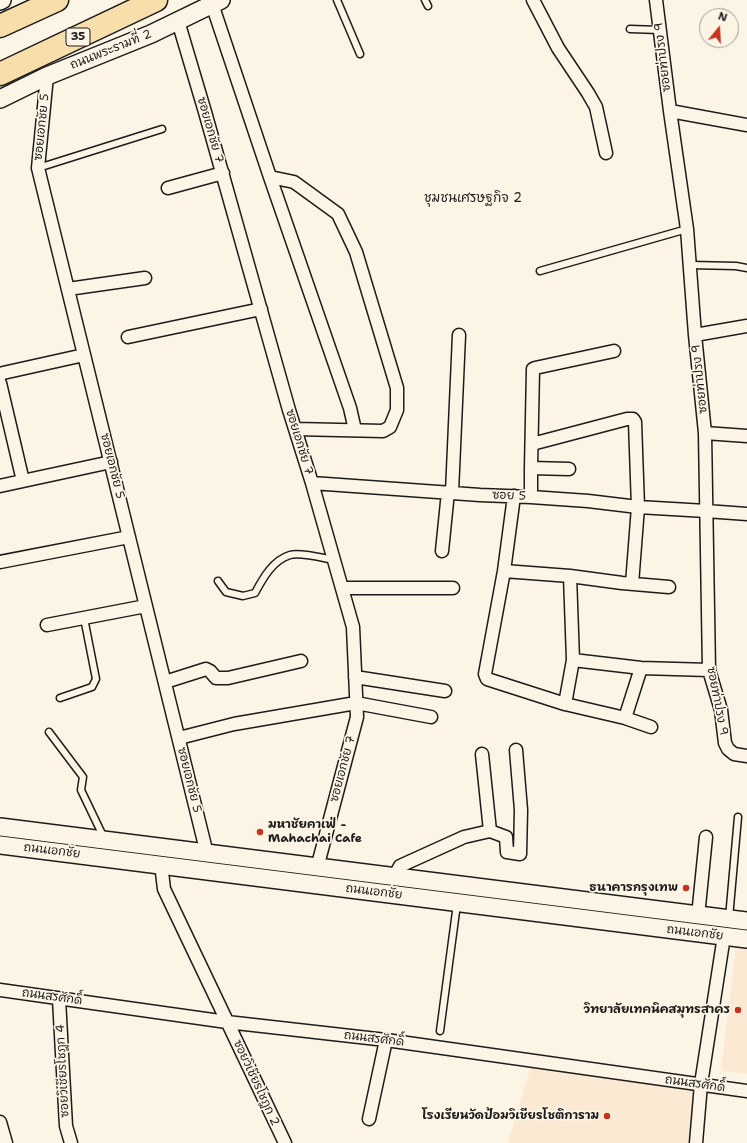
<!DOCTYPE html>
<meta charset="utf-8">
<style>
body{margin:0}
#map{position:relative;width:747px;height:1143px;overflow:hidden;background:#fcf5e5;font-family:"Shantell Sans",sans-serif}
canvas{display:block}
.north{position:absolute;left:699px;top:8px;width:40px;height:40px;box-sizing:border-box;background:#fcf5e5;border:1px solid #a29e95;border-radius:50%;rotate:18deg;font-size:11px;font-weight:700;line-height:16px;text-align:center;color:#1c1c1c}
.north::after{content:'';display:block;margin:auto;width:14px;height:18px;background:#c8321e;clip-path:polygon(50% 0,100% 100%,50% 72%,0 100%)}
</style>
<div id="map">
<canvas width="747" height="1143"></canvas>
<div class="north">N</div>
</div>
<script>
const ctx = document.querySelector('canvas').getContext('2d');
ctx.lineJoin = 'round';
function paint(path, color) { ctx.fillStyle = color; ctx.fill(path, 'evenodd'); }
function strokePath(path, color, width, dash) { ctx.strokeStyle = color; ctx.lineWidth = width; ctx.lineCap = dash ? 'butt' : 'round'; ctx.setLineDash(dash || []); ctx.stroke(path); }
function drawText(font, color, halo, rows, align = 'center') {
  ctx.font = font + ' "Shantell Sans","Playpen Sans Thai",sans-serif'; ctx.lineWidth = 3.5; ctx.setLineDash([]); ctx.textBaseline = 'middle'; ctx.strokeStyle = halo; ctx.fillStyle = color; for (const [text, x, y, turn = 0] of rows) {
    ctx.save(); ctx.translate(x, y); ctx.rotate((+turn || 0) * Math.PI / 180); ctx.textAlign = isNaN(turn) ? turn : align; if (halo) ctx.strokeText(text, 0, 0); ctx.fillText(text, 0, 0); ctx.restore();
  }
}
paint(new Path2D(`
 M736,947L747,948V1074L721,1071Z
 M533,1060L701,1084L696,1143H508Z`), '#fbe9d3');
const lane = new Path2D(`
 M337,0L360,54
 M425,0L428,6
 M630,29L660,30
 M38,168L162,129
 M690,265L736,266L747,268
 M540,271L687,229
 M218,581L226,592L243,596L255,593C263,578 273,560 290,555C300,552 323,558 334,560
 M60,698L92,687L96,679L84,618
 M49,732L83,777L81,790L104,838
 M729,918L738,817
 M440,1031L457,904`);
const street = new Path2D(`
 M533,0L558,48L588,93L596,107L606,153
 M656,0L670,111L687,229L695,335L705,433L709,670L721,710L725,743L728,749L734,754L747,756
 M212,4L270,177L350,408L355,430
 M178,21L205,112L289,410L312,483L353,627L357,717L317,868
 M47,76L38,168L207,854
 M670,111L747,125
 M270,177L294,182L338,214L356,252L397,388V410L390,427L383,431L295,429
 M168,188L223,173
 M68,289L145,278
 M695,335L747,326
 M128,337L261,309
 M0,375L3,373L84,355
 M0,383L23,481
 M705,433L747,436
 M532,444L627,419H633L635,422L638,507L632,584
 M569,469L531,468L533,369L535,368L614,351
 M312,483L480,495L531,497L588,501L638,507L706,511L747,514
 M0,486L111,462
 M452,492L459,335
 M514,496L504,571L485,674L487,679L565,704L625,718L641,668
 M531,497V468
 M442,551L448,492
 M0,562L129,537
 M504,571L570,576L622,583L669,587
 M342,588H453
 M47,625L146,606
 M573,660L641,668L709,670
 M355,677L445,691
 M165,682L206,669L210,671L216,678H228L301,661
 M565,704L573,660L570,576
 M625,718L651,727
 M179,738L234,724L356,703L431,717
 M482,754L490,831
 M161,864L164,889L285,1143
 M394,877L400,866L464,837L490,831L506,837L507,852L520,854L521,810L516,750
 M698,916L706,837
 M0,990L227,1022L386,1040L747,1091
 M59,999L66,1126L71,1143
 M369,1119L386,1040
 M0,1122L6,1143
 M696,1143L701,1084L724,936`);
const secondary = new Path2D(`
 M0,1L2,0
 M0,99L47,76L151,34L221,0
 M0,827L747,921
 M0,845L747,939`);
const highway = new Path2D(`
 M0,26L57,0
 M0,74L156,0`);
strokePath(lane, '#1c1c1c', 9);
strokePath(street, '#1c1c1c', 15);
strokePath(secondary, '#1c1c1c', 20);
strokePath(highway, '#1c1c1c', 25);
strokePath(lane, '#fcf5e5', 6);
strokePath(street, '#fcf5e5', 12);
strokePath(secondary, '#fcf5e5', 17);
strokePath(highway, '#f8deab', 22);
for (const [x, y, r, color] of [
 [260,832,4,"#c8321e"],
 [686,888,4,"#c8321e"],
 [738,1010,4,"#c8321e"],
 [607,1116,4,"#c8321e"]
]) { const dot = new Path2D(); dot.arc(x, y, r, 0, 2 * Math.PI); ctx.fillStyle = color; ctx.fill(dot); strokePath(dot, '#fcf5e5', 1.5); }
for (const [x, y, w] of [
 [78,37,24]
]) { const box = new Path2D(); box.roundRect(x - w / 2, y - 9, w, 18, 3); ctx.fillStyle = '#fcf5e5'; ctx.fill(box); strokePath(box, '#1c1c1c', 1); }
drawText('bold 11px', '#1c1c1c', null, [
 ["35",78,37]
]);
drawText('12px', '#1c1c1c', '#fcf5e5', [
 ["ถนนพระรามที่ 2",111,50,-22],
 ["ซอยท่าปรง 9",663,57,-97],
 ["ซอยเอกชัย 5",42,127,-84],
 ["ซอยเอกชัย 7",210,130,74],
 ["ซอยท่าปรง 9",700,379,-96],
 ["ซอยเอกชัย 7",299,442,73],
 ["ซอยเอกชัย 5",112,466,76],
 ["ซอย 5",509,496,2],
 ["ซอยท่าปรง 9",717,701,79],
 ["ซอยเอกชัย 7",343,769,-75],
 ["ซอยเอกชัย 5",189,780,76],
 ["ถนนเอกชัย",52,851,7],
 ["ถนนเอกชัย",374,892,7],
 ["ถนนเอกชัย",695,933,7],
 ["ถนนสรศักดิ์",52,997,8],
 ["ถนนสรศักดิ์",374,1039,7],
 ["ซอยวิเชียรโชฎก 4",63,1071,-93],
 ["ซอยวิเชียรโชฎก 2",256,1083,65],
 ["ถนนสรศักดิ์",695,1084,8]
]);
drawText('bold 12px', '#1c1c1c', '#fcf5e5', [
 ["มหาชัยคาเฟ่ -",268,825,"left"],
 ["Mahachai Cafe",268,839,"left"],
 ["ธนาคารกรุงเทพ",678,888],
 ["วิทยาลัยเทคนิคสมุทรสาคร",730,1010],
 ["โรงเรียนวัดป้อมวิเชียรโชติการาม",599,1116]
], 'right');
drawText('13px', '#1c1c1c', '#fcf5e5', [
 ["ชุมชนเศรษฐกิจ 2",473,199]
]);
</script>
